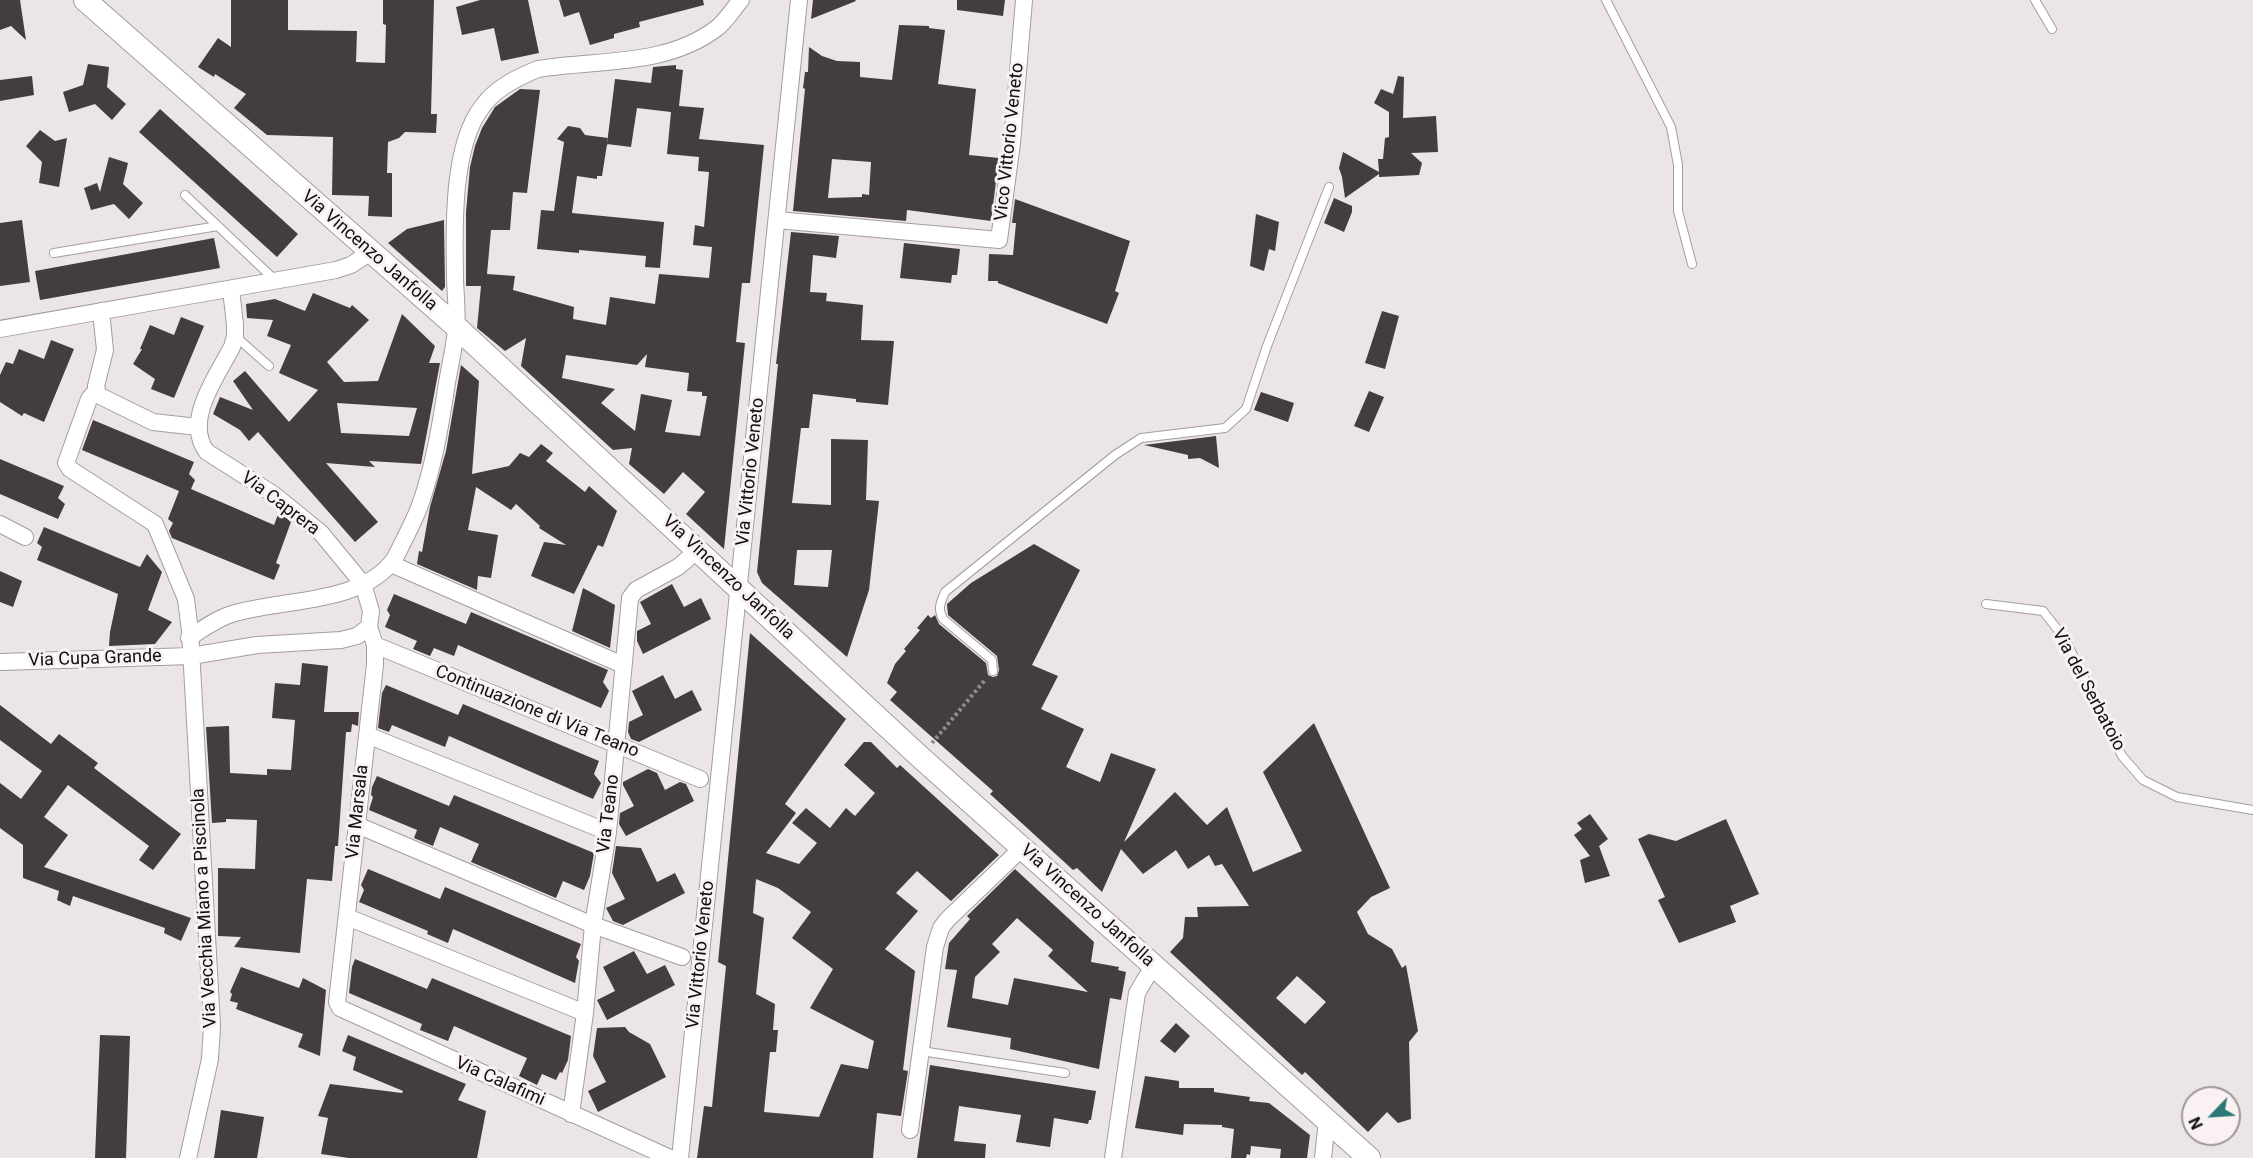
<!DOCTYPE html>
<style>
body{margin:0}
#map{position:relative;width:2253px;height:1158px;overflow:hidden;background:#ece5e5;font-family:Roboto,sans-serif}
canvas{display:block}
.north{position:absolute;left:2181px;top:1086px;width:60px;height:60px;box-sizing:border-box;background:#faf2f2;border:2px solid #9d9797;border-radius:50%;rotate:245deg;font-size:16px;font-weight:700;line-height:24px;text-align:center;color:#110f0f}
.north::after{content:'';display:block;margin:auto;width:21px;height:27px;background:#2c7675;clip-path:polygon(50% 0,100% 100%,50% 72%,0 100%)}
</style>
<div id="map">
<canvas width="2253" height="1158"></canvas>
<div class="north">N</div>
</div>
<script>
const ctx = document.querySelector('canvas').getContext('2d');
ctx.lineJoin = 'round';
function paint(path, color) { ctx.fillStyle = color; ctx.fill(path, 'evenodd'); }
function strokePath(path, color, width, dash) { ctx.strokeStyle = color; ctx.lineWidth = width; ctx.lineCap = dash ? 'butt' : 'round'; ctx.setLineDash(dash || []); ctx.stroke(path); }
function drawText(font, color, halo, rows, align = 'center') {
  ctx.font = font + ' Roboto,sans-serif'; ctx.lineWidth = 6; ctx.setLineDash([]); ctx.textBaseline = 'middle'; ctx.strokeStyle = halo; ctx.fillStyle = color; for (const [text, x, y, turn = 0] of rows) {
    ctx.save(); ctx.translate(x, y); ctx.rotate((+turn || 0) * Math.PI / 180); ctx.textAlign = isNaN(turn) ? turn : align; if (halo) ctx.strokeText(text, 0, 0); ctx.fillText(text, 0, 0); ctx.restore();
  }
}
paint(new Path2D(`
 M0,0H20L26,40L11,26L0,30Z
 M231,0H288V30L357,31L356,62L385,63L386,25L383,24V0H434L431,114H437L436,133L405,132L399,138L388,142L387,173H392V217L368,216L369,196L332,195L333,137L267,135L234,108L246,94L215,74L214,77L198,67L218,38L231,47Z
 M480,0H528L539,53L501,61L494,28L462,35L456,7Z
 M559,0H703L704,5L639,22L640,27L614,34V38L590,45L579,12L564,17Z
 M813,0H855L856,1L811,19Z
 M957,0H1005L1003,16L957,10Z
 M899,25L929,26V28L945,30L938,84L976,89L969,155L999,158L991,221L907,210L906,221L793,211L805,89L803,88L805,72H808L809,47L822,56L837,61L860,62V77L892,80ZM832,159L871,162L869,195L862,194V197L828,198Z
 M88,64L109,67L107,87L126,104L112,120L95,104L69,112L63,92L83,85Z
 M676,65V69L683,70L679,106L704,108L699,139L764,145L750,283H742L736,342L745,343L724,549L686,514L705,492L683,472L664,494L629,464L632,448L613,450L521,366L526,338L505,351L477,328L481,286H466V212L470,167L475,146L482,128L495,107L520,89L540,90L527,193L513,192L510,230H491L487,274L515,276L513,290L574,307L573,319L606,325L610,297L655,304L659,274L709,278L712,247L693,245L695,225L704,227L709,172L698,171L699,157L667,154L671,112L637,108L631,147L607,144L615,79L651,83L653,67ZM647,354L645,367L689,373L687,391L702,392V396H707L700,436L665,432L672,400L641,394L635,431L601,403L615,389L562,378L566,355L637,365Z
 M32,76L34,95L0,101V80Z
 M1398,76L1404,77L1403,118L1436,116L1438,152L1411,153L1422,163L1419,175L1379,177V174L1345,198L1342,177L1339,168L1343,152L1379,172L1378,159H1383L1385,138L1389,137V112L1374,103L1381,89L1393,94Z
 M160,109L298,234L277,257L139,132Z
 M568,126L580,128L585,135L608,138L602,176H597V179L577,176L572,213L664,222L660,268L645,267L646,256L579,250V253L537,249L541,210L554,211L564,142L557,139Z
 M40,130L55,141L67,138L59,187L39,183L42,162L26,146Z
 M109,157L128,163L123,184L143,203L129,219L114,204L91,210L84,188L97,183L100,192Z
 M1334,198L1352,206V212L1344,232L1324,223Z
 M1015,199L1130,241L1115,291L1119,293L1107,324L998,283V281H988L989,254L1013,255L1016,223H1012Z
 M1256,214L1279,222L1275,251L1269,249L1264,271L1250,266Z
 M22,220L30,282L0,286V223Z
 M444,220L445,287L442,291L388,243L407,229Z
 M791,232L839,236L836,258L813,255L810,292L827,293L826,301L863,305L861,340L894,341L888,405L856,402V399L813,394L809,428H801L792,503L831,505V439L868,440L866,500L879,501L869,590L847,657L762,583L757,572L778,364H776ZM797,550H832L828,587L794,585Z
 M214,238L220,268L40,300L35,271Z
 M904,243L960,249L957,275H952L951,283L900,278Z
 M313,293L350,308L352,305L369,320L327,362L344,382L378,381L402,314L435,346L429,363H440L421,464L369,461L375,467L326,463L378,522L355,542L258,432L249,441L240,430L213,414L220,397L253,410L233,381L245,371L289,422L318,390L279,373L291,345L267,336L273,320L247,318L246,304L275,299L305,311ZM337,403L417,408L409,436L341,433Z
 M1382,311L1399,316L1385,369L1365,363Z
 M181,317L204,326L174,398L151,389L155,379L133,364L142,349H140L150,325L174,335Z
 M51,340L74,349L44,422L24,413L22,416L0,402V375L6,362L13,364L19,349L44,359Z
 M461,365L479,381L472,474L509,466L520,453L529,457L541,444L553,453L546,461L585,492L589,486L617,511L603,547L598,545L574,594L531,576L544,542L566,545L539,528L540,526L516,504L511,510L476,487L468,530L498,535L491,578L478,576L477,590L417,564L419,551L422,552L430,507L446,451Z
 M1369,391L1384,397L1369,432L1354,426Z
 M1261,392L1294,403L1288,422L1254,410Z
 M93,420L194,462L189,474L195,480L191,489L274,525L279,512L291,522L276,563L280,565L274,580L172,538L169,531L173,523L168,519L179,491L82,450Z
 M1216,436L1219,468L1200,458L1188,459V455L1144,445Z
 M0,459L64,486L58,498L65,504L58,519L0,494Z
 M44,527L140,567L147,554L162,572L148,610L172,622L155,644L109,646L110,632L118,594L37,560L42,547L37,543Z
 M1034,544L1080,570L1032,665L1058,676L1041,709L1084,729L1066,767L1100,782L1111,753L1156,769L1124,842L1175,792L1207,825L1227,807L1253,872L1302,851L1263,772L1314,723L1390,888L1371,897L1357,912L1368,934L1392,949L1402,968L1406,965L1418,1031L1409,1042L1411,1119L1398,1123L1387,1112L1368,1132L1305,1072L1302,1075L1170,952L1183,938L1185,917H1198L1197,907L1249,906L1222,864L1215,866L1209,855L1188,869L1176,850L1143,874L1121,849L1102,892L1077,868L1073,870L990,794L993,791L890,700L897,692L887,683L895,664L906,651L904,649L920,630L917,628L928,615L931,618L935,615L939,624L986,663L988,675L993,677L997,676L999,670L997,656L948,615L947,604L971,583ZM1297,976L1326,1002L1305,1024L1276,998Z
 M0,571L22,581L13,607L0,602Z
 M672,584L684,607L701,598L711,619L643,654L637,641V631L651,624L640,602Z
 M583,588L615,605L610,648L572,631Z
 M394,594L466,624L471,612L608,670L603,682L609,691L601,708L458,645L454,656L434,648L430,656L413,649L417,641L385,627L390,615L387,610Z
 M750,633L846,719L785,804L796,813L766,853L799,864L817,843L792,823L806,808L830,828L846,808L855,816L875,793L844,765L864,742H871L897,768L900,765L999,855L951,901L917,871L896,893L918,911L885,949L915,971L903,1070L908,1071L901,1116L877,1113L873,1158H697L704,1106L712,1107L726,966L718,962ZM756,879L778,888L811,912L792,938L833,969L810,1008L874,1041L868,1069L841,1064L819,1117L764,1112L770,1052H776L778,1030H773L775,1004L756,994L764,918L753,913Z
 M302,663L328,666L324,712H359L358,726L352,724L351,732H346L338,846H335L332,881L307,879L300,953L234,947L241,937L218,936V868L255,869L257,820L226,819V822L212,823L206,727L229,726L230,773L267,775V769L291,770L295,720L272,718L275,683L300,685Z
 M663,675L675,699L692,690L702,710L639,742L631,739L628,732L629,722L643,715L632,691Z
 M386,685L458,715L463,704L599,761L594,774L601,783L593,799L449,736L445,747L392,725L389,732L378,728L382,693Z
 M0,705L51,744L59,734L98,763L94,768L181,834L153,870L139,860L149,846L68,785L44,817L68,835L44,867L191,918L181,941L164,933L165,928L73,896L70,906L57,900L59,891L23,878V845L0,828V783L21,799L42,771L0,740Z
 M648,769L657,773L665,790L680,782L686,784L694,801L626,836L619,824L620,813L634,806L623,785V782Z
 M377,776L449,806L454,795L594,853L590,876L584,890L563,881L556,898L471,862L479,844L440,827L433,846L414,838L417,830L369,810L373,797L371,795L372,787Z
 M1590,814L1608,839L1599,846L1610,876L1585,883L1580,860L1590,856L1574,835L1582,829L1577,823Z
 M1726,819L1759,894L1730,906L1736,922L1679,943L1658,900L1665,897L1638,839L1649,834L1676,841Z
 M616,846L641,848L657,882L675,873L685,893L623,925L613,921L606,908L625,899L612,873Z
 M368,869L440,899L445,887L581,944L576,957L579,961L575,983L453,929L448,943L427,934L428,931L359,902L364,890L361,885Z
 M1015,869L1094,942L1091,962L1119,967L1118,970L1126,972L1121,1000L1110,998L1099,1069L1010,1049L1011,1038L947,1027L957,970L945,969L949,943L970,919L967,916ZM1017,918L1053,950L1048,956L1088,992L1014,978L1008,1005L972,998L975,977L1000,952L992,944Z
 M634,951L647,974L665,965L675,985L607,1020L597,1000L615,991L603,967Z
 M355,959L427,989L432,978L571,1036L568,1060L562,1073L560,1072L556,1080L542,1074L537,1085L519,1076L527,1058L454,1026L448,1041L420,1030L422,1024L349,993L352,967Z
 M241,967L299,988L303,978L326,990L320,1056L298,1047L303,1034L236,1009L238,1003L230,1001L232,994L230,992Z
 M1176,1023L1190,1036L1175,1053L1160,1041Z
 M625,1027L629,1032L650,1044L666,1077L598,1112L588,1091L606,1082L593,1056L597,1028Z
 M100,1035L130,1036L126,1158H95Z
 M348,1035L466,1084L458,1100L486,1111L477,1158H349L321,1154L328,1118L318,1116L330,1084L402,1093L403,1091L353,1070L356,1057L342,1051Z
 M930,1065L1096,1091L1091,1120H1089L1088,1124L1054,1118L1050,1147L1016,1142L1021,1115L959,1106L954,1141L986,1144L985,1158H917Z
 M1145,1076L1179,1081V1088H1214V1092L1250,1097L1249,1101L1269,1103L1310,1135L1307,1158H1280L1281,1149L1251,1146L1250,1155L1247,1154L1246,1158H1231L1234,1129L1222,1127V1125L1184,1124L1183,1135L1135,1128Z
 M221,1110L264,1117L257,1158H214Z`), '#433d3d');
const lane = new Path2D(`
 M1606,0L1671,127L1678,165V211L1692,264
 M2035,0L2052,29
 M185,195L276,281
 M54,253L218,226
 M235,336L269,366
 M1986,604L2043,611L2065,639L2122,756L2143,780L2177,797L2253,810
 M993,671L992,660L943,619C937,608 941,602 945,592L1115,455L1141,438L1225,428L1246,409L1267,346L1329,187
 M921,1051L1065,1073`);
const street = new Path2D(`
 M777,220L999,240L1012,143L1024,0
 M101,311L105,350L96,386L98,395L153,422L198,427
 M0,329L336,270L351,265L369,253
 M96,391L89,399L66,463L70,469L155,524L186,599L190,631L212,1026L210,1059L188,1158
 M0,524L25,537
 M391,564L623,665
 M369,627L375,645V665L337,1002L340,1008L670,1158
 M189,638C202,629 215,620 229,615C279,598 362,606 395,558C403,542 412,525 419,508C433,469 440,429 446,389C449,369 454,350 456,330C458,312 455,293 455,275C454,227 452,146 482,107C495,88 518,77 538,69C598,59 666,67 717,28C726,21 733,9 741,0
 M375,645L700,779
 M0,662L191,656L257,645L341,640L357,636L369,627L371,611L363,584L321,533L273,494L207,452C183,421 217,376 232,347L235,336V324L231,290
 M367,735L608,832
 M357,825L593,925L682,957
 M347,917L585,1013
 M571,1114L585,1013L593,925L608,832L630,598L636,590L678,567L698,550
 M910,1130L935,947L941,928L947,920L1023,847
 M680,1158L799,0
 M1113,1158L1137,993L1153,966
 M1323,1158L1327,1120`);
const secondary = new Path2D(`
 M85,0L451,322L919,756L1369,1158`);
strokePath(lane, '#a49d9d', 10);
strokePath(street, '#a49d9d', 18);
strokePath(secondary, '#a49d9d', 24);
strokePath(new Path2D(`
 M932,743L985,680`), '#918c8c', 4, [3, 3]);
strokePath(lane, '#fff', 8);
strokePath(street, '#fff', 16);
strokePath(secondary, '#fff', 22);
drawText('18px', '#110f0f', '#faf2f2', [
 ["Vico Vittorio Veneto",1010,142,-84],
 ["Via Vincenzo Janfolla",369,251,41],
 ["Via Vittorio Veneto",751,472,-84],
 ["Via Caprera",280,504,37],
 ["Via Vincenzo Janfolla",728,578,43],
 ["Via Cupa Grande",95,659,-2],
 ["Via del Serbatoio",2088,690,62],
 ["Continuazione di Via Teano",537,712,22],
 ["Via Marsala",358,812,-84],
 ["Via Teano",609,814,-83],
 ["Via Vincenzo Janfolla",1087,906,42],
 ["Via Vecchia Miano a Piscinola",205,908,-93],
 ["Via Vittorio Veneto",701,955,-84],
 ["Via Calafimi",500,1082,24]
]);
</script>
